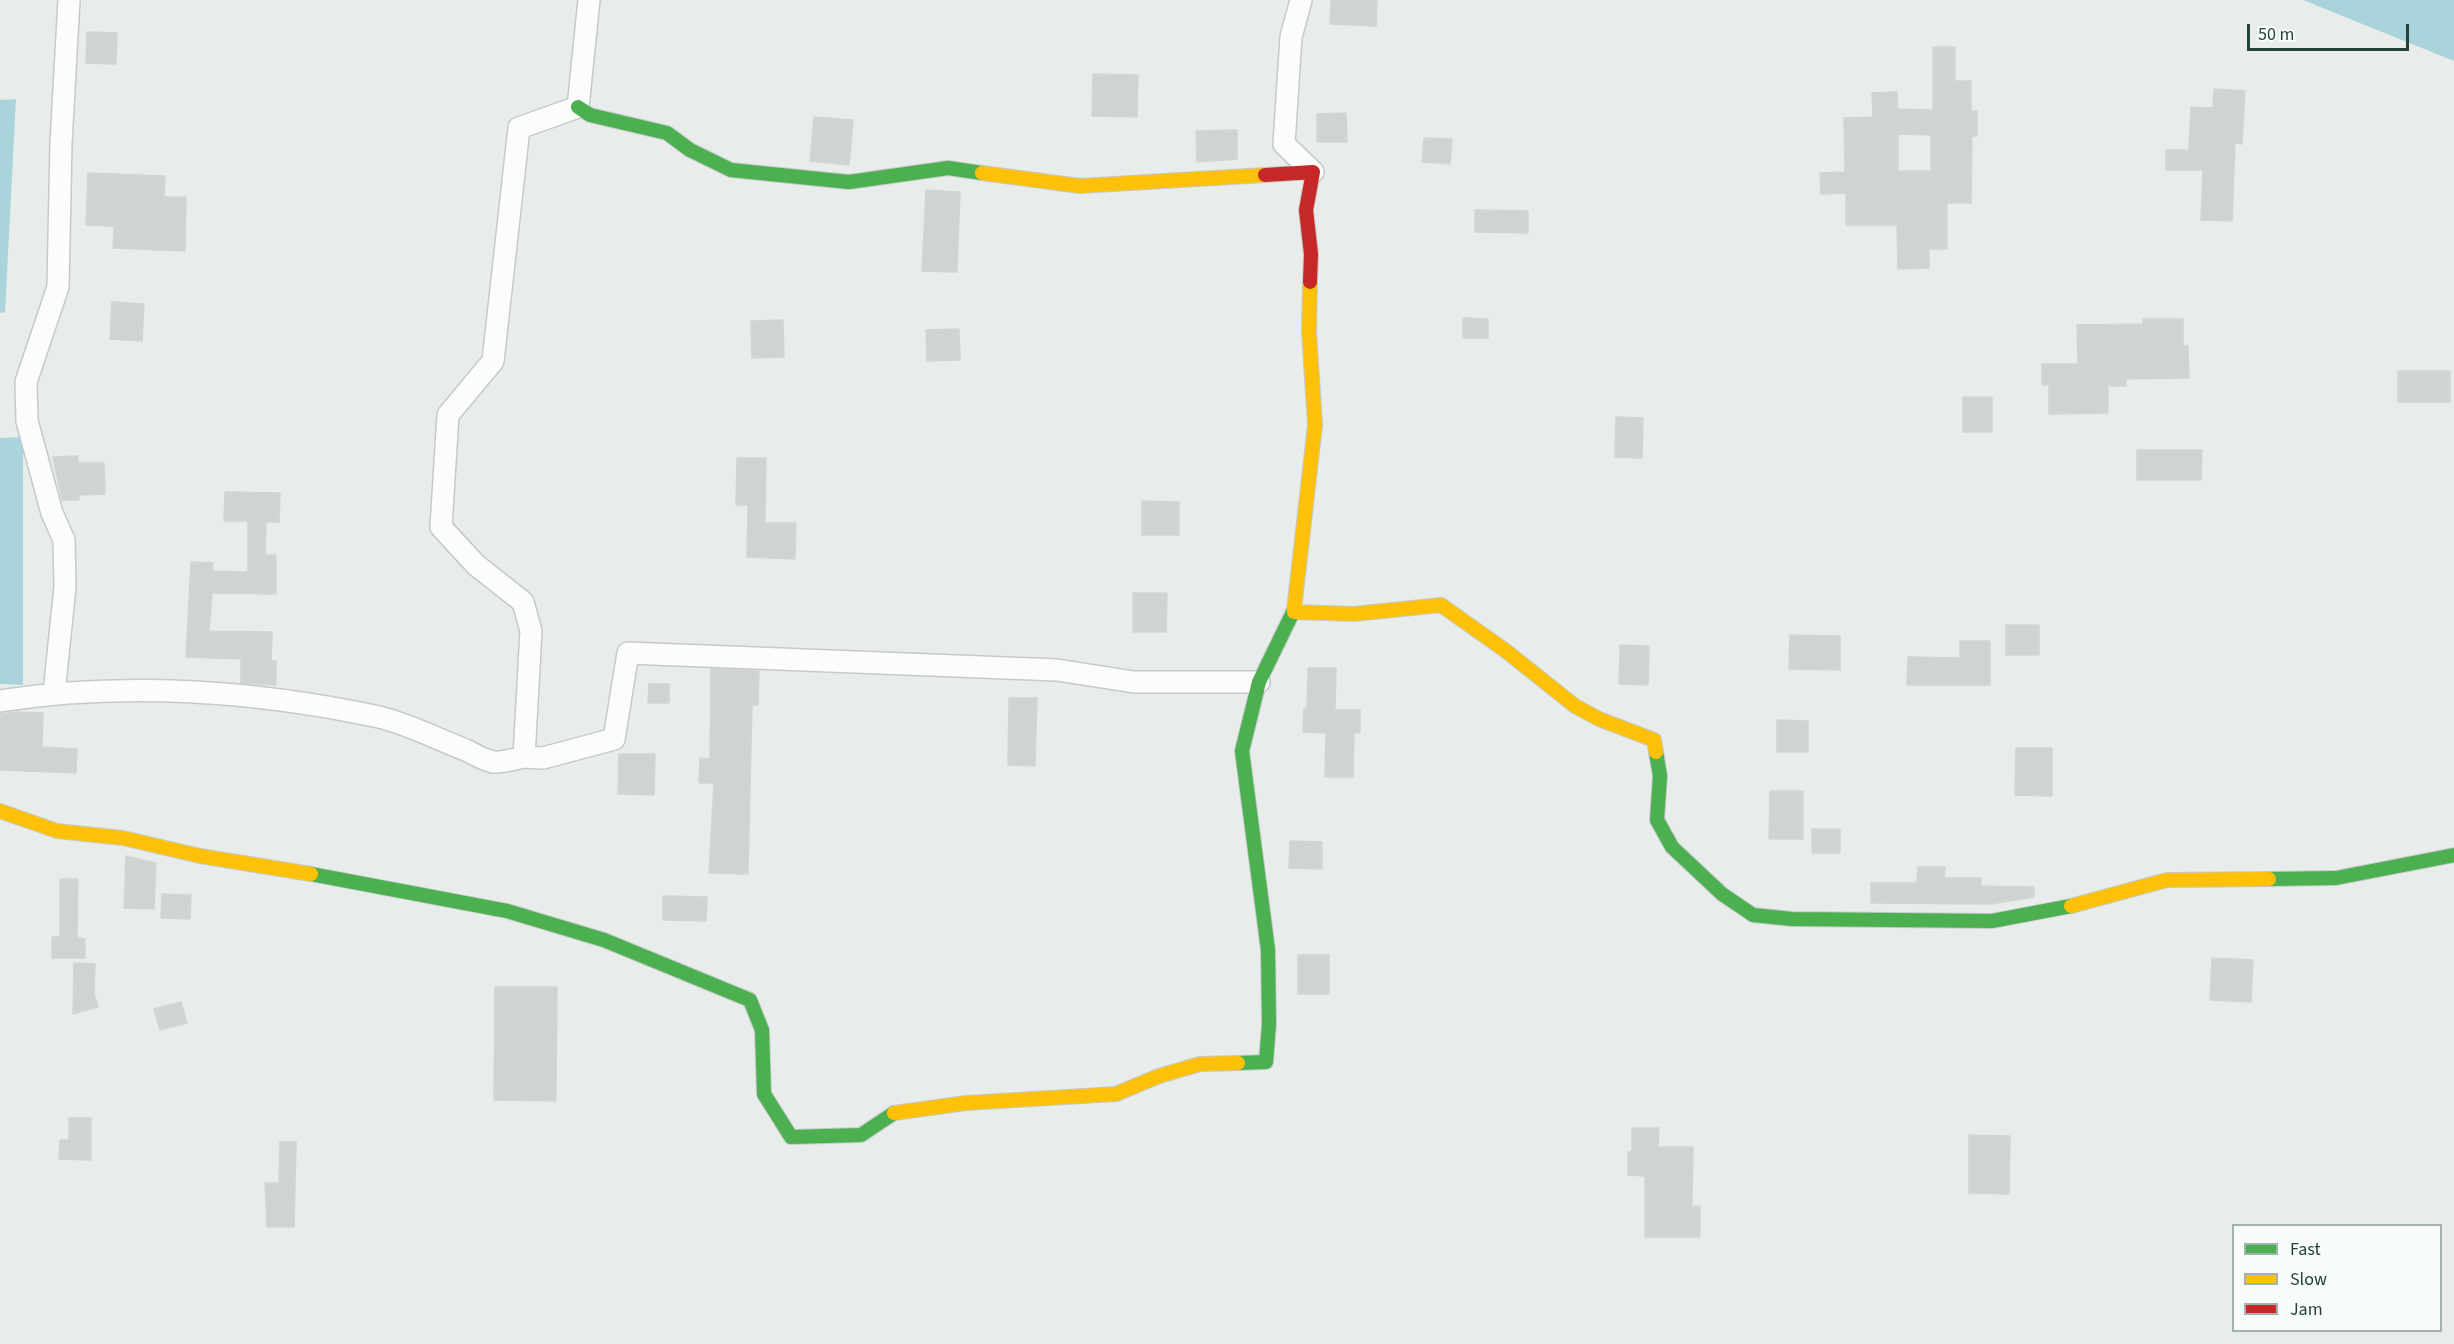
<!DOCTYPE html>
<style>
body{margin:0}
#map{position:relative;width:2454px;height:1344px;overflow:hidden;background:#e8edeb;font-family:"Source Sans 3",sans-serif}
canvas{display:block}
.legend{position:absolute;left:2232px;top:1224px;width:210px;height:108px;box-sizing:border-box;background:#f7fbf9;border:2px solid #a3b1ad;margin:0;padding:8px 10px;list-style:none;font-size:18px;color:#24423a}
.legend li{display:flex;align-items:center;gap:12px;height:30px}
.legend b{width:30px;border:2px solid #a3b1ad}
.scale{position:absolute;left:2247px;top:24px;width:162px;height:27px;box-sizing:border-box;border:3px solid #24423a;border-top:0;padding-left:8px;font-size:18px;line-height:21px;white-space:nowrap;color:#24423a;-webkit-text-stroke:4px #f7fbf9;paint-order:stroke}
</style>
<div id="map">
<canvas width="2454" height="1344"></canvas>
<ul class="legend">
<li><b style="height:8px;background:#4caf50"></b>Fast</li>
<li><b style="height:8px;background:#ffc107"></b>Slow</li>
<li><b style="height:8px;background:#c62828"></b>Jam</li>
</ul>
<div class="scale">50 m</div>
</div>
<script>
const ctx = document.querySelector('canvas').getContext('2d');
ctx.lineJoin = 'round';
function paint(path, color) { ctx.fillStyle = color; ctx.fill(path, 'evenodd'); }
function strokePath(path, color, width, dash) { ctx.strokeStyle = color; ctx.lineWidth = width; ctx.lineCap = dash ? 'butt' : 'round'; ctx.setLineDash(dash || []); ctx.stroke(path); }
paint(new Path2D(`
 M2303,0H2454V61Z
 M16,99L5,312L0,313V100Z
 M23,437V685L0,684V438Z`), '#a9d4db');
const building = new Path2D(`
 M1331,0H1377L1376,26L1330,24Z
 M87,32L117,33L116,64L86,63Z
 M1933,47H1955V81H1971V111H1977V136H1972L1971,203H1947V249H1929V268L1898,269L1897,225H1846V193L1821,194L1820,173L1845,172L1844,118L1873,117L1872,93L1897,92L1898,109L1933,110ZM1898,134L1931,135V171H1898Z
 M1093,74L1138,75L1137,117L1092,116Z
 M2214,89L2245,91L2242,144L2235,143L2232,221L2201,220L2203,170H2166V150H2189L2191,107L2213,108Z
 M1346,113L1347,142H1317V114Z
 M814,117L853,120L849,165L810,161Z
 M1237,130V159L1197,162L1196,131Z
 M1424,138L1452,139L1450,164L1422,162Z
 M88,173L165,176L164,197H186L185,251L113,248L114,226L86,225Z
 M926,190L960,192L957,272L922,271Z
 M1475,210L1528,211V233L1475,232Z
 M112,302L144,304L142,341L110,339Z
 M1463,318L1488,319V338H1463Z
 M2143,319H2183V346H2188L2189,378L2126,379V386H2108V413L2049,414V385H2042V364H2078L2077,325L2143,324Z
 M783,320L784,357L752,358L751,321Z
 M959,329L960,360L927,361L926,330Z
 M2398,371H2450V402H2398Z
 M1963,397H1992V432H1963Z
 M1616,417L1643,418L1642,458L1615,457Z
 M2137,450H2202L2201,480H2137Z
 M78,456V463H104L105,494L79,495V500H62L53,457Z
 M737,458H766L765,523H796L795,559L747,557L748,505H736Z
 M225,492L280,493L279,522H266L265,555H276V594L212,593L209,631L272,632L271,661H276V685L241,683V659L186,657L191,562L213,563L212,571L248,572V521H224Z
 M1142,501L1179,502V535H1142Z
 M1133,593H1167L1166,632H1133Z
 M2006,625H2039V655H2006Z
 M1790,635L1840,636V670L1789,669Z
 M1960,641H1990V685H1907L1908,657L1960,658Z
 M1620,645L1649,646L1648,685L1619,684Z
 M1308,668H1336L1335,710H1360V733H1354L1353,777H1325L1326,733L1303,732L1304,709H1307Z
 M711,669L759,671L758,705H752L748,874L709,873L714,783H699L700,758L710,759Z
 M649,684H669V703H648Z
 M1009,698H1037L1035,766L1008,765Z
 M18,712L43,713L42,747L77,749L76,773L0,770V714Z
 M1777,720L1808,721V752H1777Z
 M2016,748H2052V796L2015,795Z
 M619,754H655L654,795L618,794Z
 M1770,791H1803V839H1769Z
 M1812,829H1840V853H1812Z
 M1290,841L1322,842V869L1289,868Z
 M126,856L156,863L154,909L124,908Z
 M1918,867H1945L1944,878H1981V886L2034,887V897L1991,904L1871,903V883H1917Z
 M60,879H78L77,938L85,939V958H52V937H60Z
 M162,894L191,895L190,919L161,918Z
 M663,896L707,897L706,921L663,920Z
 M1298,955H1329V994H1298Z
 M2212,958L2253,960L2251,1002L2210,1000Z
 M74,963L95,964L94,993L98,1007L73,1014Z
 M495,987H557L556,1101L494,1100Z
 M181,1002L187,1023L160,1030L154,1009Z
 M69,1118H91V1160L59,1159L60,1140H69Z
 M1632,1128H1659L1658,1147H1693L1692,1206H1700V1237H1645V1176L1628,1175V1152H1632Z
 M1969,1135L2010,1136L2009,1194L1969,1193Z
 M280,1142H296L294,1227H267L265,1183H279Z`);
paint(building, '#cfd4d2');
strokePath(building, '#d1d6d4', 1.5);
const street = new Path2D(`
 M1301,0L1291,37L1284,144L1313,172
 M54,693L65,587L64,540L52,513L27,421L26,382L58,287L61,143L69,0
 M0,701C124,681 257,691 379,717C409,724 439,740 468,751C475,755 485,760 493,762C502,763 515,759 524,757L531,631L523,602L476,565L441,527L448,415L493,361L519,128L578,107L589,0
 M524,757L543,758L614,739L628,653L1057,670L1134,682H1259`);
const fast = new Path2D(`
 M578,107L590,115L667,133L690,150L731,170L849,182L948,168L982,173
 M1656,752L1660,776L1657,820L1672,847L1722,894L1753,915L1792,919L1992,921L2071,906
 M311,874L507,911L604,940L750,1000L762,1030L764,1094L791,1137L861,1135L894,1113
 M2269,879L2336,878L2454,855
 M1238,1063L1266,1062L1269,1024L1268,950L1242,751L1259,682L1294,610`);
const slow = new Path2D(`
 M982,173L1080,186L1265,175
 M1294,610L1315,425L1309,332L1310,282
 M1294,612L1354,614L1441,605L1506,651L1575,706L1599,719L1654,740L1656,752
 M0,811L57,831L123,838L200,856L311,874
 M2071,906L2167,880L2269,879
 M894,1113L966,1103L1116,1094L1159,1076L1200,1064L1238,1063`);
const jam = new Path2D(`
 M1265,175L1313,172L1306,210L1311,254L1310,282`);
strokePath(street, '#c5cac8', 24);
strokePath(fast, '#c3cbc8', 16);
strokePath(slow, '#c3cbc8', 16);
strokePath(jam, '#c3cbc8', 16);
strokePath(street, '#fcfcfc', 21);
strokePath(fast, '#4caf50', 14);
strokePath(slow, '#ffc107', 14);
strokePath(jam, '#c62828', 14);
</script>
